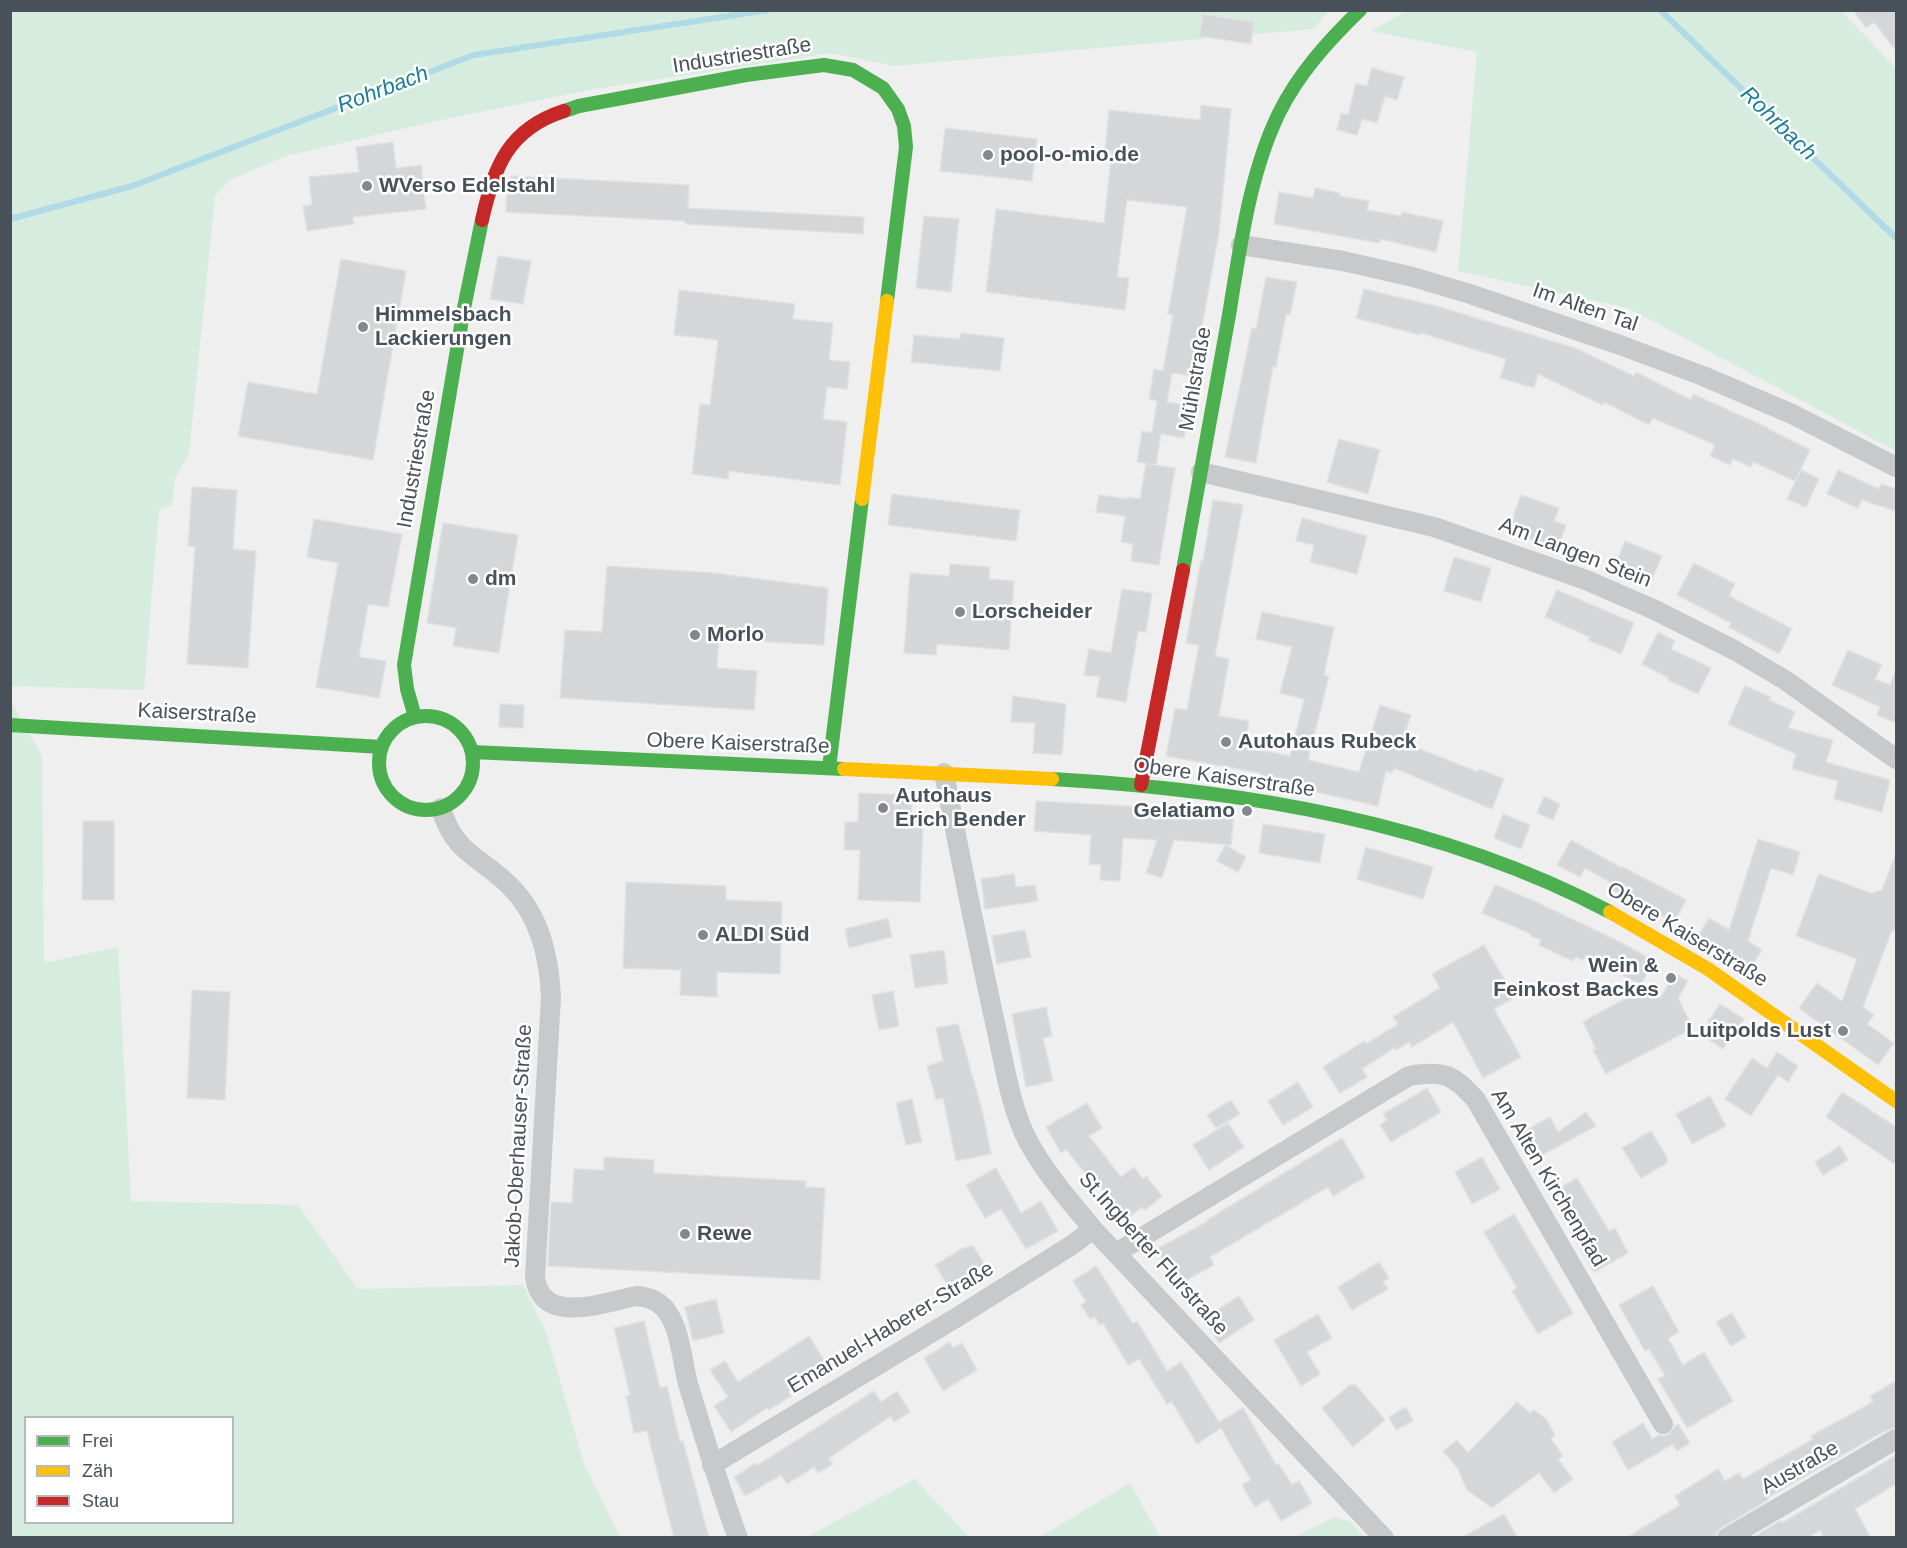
<!DOCTYPE html>
<meta charset="utf-8">
<style>
body{margin:0}
#map{position:relative;width:1907px;height:1548px;overflow:hidden;background:#efefef;font-family:Arial,sans-serif}
canvas{display:block}
.frame{position:absolute;inset:0;border:12px solid #485159;pointer-events:none}
.legend{position:absolute;left:24px;top:1416px;width:210px;height:108px;box-sizing:border-box;background:#fff;border:2px solid #b6b9bd;margin:0;padding:8px 10px;list-style:none;font-size:18px;color:#485159}
.legend li{display:flex;align-items:center;gap:12px;height:30px}
.legend b{width:30px;border:2px solid #b6b9bd}
</style>
<div id="map">
<canvas width="1907" height="1548"></canvas>
<div class="frame"></div>
<ul class="legend">
<li><b style="height:8px;background:#4caf50"></b>Frei</li>
<li><b style="height:8px;background:#ffc107"></b>Zäh</li>
<li><b style="height:8px;background:#c62828"></b>Stau</li>
</ul>
</div>
<script>
const ctx = document.querySelector('canvas').getContext('2d');
ctx.lineJoin = 'round';
function paint(path, color) { ctx.fillStyle = color; ctx.fill(path, 'evenodd'); }
function strokePath(path, color, width, dash) { ctx.strokeStyle = color; ctx.lineWidth = width; ctx.lineCap = dash ? 'butt' : 'round'; ctx.setLineDash(dash || []); ctx.stroke(path); }
function drawText(font, color, halo, rows, align = 'center') {
  ctx.font = font + ' Arial,sans-serif'; ctx.lineWidth = 5; ctx.setLineDash([]); ctx.textBaseline = 'middle'; ctx.strokeStyle = halo; ctx.fillStyle = color; for (const [text, x, y, turn = 0] of rows) {
    ctx.save(); ctx.translate(x, y); ctx.rotate((+turn || 0) * Math.PI / 180); ctx.textAlign = isNaN(turn) ? turn : align; if (halo) ctx.strokeText(text, 0, 0); ctx.fillText(text, 0, 0); ctx.restore();
  }
}
paint(new Path2D(`
 M11,11H1329L1313,29L894,66L830,53L595,89L436,121L286,156L230,180L215,196L189,454L175,478L172,505L159,509L144,690L11,686Z
 M1407,11H1842L1896,69V451L1628,308L1458,271L1477,52L1371,31Z
 M10,700L42,756L44,963L118,947L131,1201L298,1205L358,1289L523,1285L546,1332L584,1464L620,1537H11ZM26,1418H232V1522H26Z
 M915,1479L969,1537H806Z
 M1130,1483L1160,1537H1040Z
 M1335,1517L1351,1522L1364,1537H1294Z`), '#d6ecde');
strokePath(new Path2D(`
 M1660,10L1896,238
 M10,219L132,186L474,55L768,10`), '#afdae6', 6);
const building = new Path2D(`
 M1853,10H1896V51L1874,22L1866,28Z
 M1203,14L1254,22L1251,44L1199,36Z
 M1372,68L1404,77L1397,100L1385,96L1377,123L1362,119L1357,135L1337,130L1341,113L1348,115L1356,83L1367,86Z
 M1201,105L1231,109L1219,232L1193,376L1172,373L1167,402L1189,406L1184,438L1161,434L1156,465L1148,464L1175,468L1159,565L1131,561L1133,544L1121,542L1125,516L1096,512L1099,495L1128,499V497L1140,499L1146,463L1137,462L1142,431L1152,433L1157,401L1149,399L1154,369L1163,371L1173,315L1168,314L1187,207L1127,200L1117,277L1129,278L1125,310L986,292L996,209L1104,223L1112,151L1105,150L1109,110L1200,120Z
 M945,128L1037,139L1032,181L940,171Z
 M393,142L396,168L421,165L426,209L353,217L354,224L307,231L303,206L312,205L309,177L359,172L356,147Z
 M511,176L689,185L688,208L864,217L863,234L685,224V221L506,212L507,189Z
 M1315,188L1340,193L1339,196L1369,201L1367,210L1401,216L1402,212L1443,221L1436,252L1380,239L1379,243L1274,224L1279,192L1313,198Z
 M924,216L959,219L951,292L916,288Z
 M498,256L531,261L523,304L490,299Z
 M341,259L406,271L373,460L238,436L248,382L317,394Z
 M1266,277L1297,282L1290,315L1286,314L1276,367L1273,366L1256,463L1225,457L1252,328L1256,329Z
 M1364,289L1440,307L1575,348L1634,376L1636,372L1691,400L1693,394L1768,428V429L1810,450L1795,481L1753,462L1751,467L1733,459L1730,465L1710,456L1715,445L1653,418L1649,425L1604,402L1602,405L1538,374L1534,388L1500,378L1506,359L1421,333L1420,335L1356,318Z
 M679,290L795,304L793,319L833,323L829,360L850,362L847,389L827,387L823,419L847,422L840,485L729,471L728,479L692,474L700,404L710,405L718,340L674,335Z
 M961,333L1004,338L1000,371L911,362L914,335L960,339Z
 M1339,439L1380,450L1368,494L1327,482Z
 M1801,470L1819,479L1806,507L1787,499Z
 M1838,470L1879,489L1881,484L1896,489V511L1862,500L1858,508L1827,494Z
 M192,487L237,490L233,549L256,551L248,668L187,664L195,547L188,546Z
 M892,494L1020,510L1016,541L888,525Z
 M1521,495L1559,508L1554,521L1566,525L1560,542L1549,538L1547,545L1508,531Z
 M1213,500L1243,505L1215,656L1229,659L1219,716L1249,721L1244,747L1290,756L1304,699L1280,693L1292,647L1256,639L1262,612L1334,627L1324,675L1329,676L1308,760L1359,772L1380,705L1411,715L1402,742L1478,772L1479,769L1504,779L1492,809L1394,768L1392,773L1386,771L1378,806L1294,787L1260,781L1261,773L1166,756L1175,708L1187,710L1199,645L1186,643L1201,560L1203,561Z
 M1302,518L1367,536L1357,574L1310,562L1314,545L1296,541Z
 M314,519L402,534L388,607L368,604L359,657L386,661L379,698L316,687L338,563L307,557Z
 M443,523L518,535L499,653L453,646L456,628L427,623Z
 M1625,541L1662,556L1649,586L1613,571Z
 M1454,557L1491,568L1481,602L1444,591Z
 M1694,563L1735,584L1729,596L1792,629L1779,654L1729,627L1731,623L1677,595Z
 M950,564L990,567L989,579L1014,581L1009,650L937,644L936,655L904,653L910,573L949,576Z
 M607,566L714,573L828,588L824,645L719,639L717,668L757,671L754,710L560,698L565,630L602,632Z
 M1122,589L1152,593L1146,632L1138,631L1126,702L1096,697L1100,677L1084,675L1089,649L1111,653Z
 M1557,590L1634,623L1621,654L1588,640L1590,637L1545,617Z
 M1658,632L1675,641L1671,649L1711,668L1698,694L1668,680L1669,678L1642,664Z
 M1848,650L1882,665L1875,679L1890,685L1896,670V723L1877,715L1880,707L1832,685Z
 M1745,686L1771,697L1769,700L1795,712L1788,728L1833,740L1826,762L1890,780L1882,812L1834,799L1838,781L1792,769L1796,754L1728,724Z
 M1013,696L1066,704L1062,755L1033,753L1035,723L1011,722Z
 M500,704L524,705L523,728L499,727Z
 M859,793L912,795L911,824H923L920,902L858,900L860,850H844L845,822H858Z
 M1544,796L1560,804L1553,820L1537,813Z
 M1036,801L1162,808L1234,815L1231,845L1174,840L1162,878L1146,873L1157,840L1123,838L1120,881L1100,880L1101,865L1089,864L1091,835L1034,831Z
 M1503,814L1530,825L1521,849L1494,838Z
 M83,821H114V900H82Z
 M1263,824L1325,834L1320,863L1259,853Z
 M1758,839L1800,852L1793,875L1771,868L1748,941L1762,950L1747,973L1695,941L1709,918L1729,930Z
 M1571,840L1622,868L1623,867L1686,900L1674,922L1611,889L1613,884L1585,868L1580,877L1557,865Z
 M1225,845L1246,857L1238,872L1217,861Z
 M1366,847L1433,867L1423,899L1357,879Z
 M1895,856L1896,857V931L1892,930L1863,1007L1874,1015L1867,1024L1894,1043L1878,1065L1799,1008L1817,983L1842,1001L1857,959L1796,936L1819,874L1871,893L1882,890Z
 M1014,874L1016,887L1035,885L1038,901L985,909L981,879Z
 M626,882L726,886V900L782,902L780,974L717,972V997L680,995L681,970L623,968Z
 M1495,885L1532,900L1622,943L1654,961L1641,985L1586,955L1583,960L1576,957L1573,961L1539,945L1541,940L1531,936V934L1482,913Z
 M888,918L892,937L849,948L845,929Z
 M1025,930L1031,957L997,964L992,936Z
 M1484,945L1515,997L1494,1009L1521,1057L1483,1078L1453,1022L1412,1047L1409,1042L1396,1050L1394,1048L1362,1069L1367,1077L1340,1093L1323,1067L1364,1041L1366,1044L1398,1024L1393,1017L1440,988L1432,974Z
 M944,950L948,983L915,988L910,955Z
 M1675,974L1688,981L1678,998L1693,1028L1606,1074L1593,1050L1596,1049L1583,1022L1644,988L1660,998Z
 M192,990L230,992L225,1100L187,1098Z
 M893,991L899,1026L879,1030L872,995Z
 M1720,1004L1744,1019L1723,1049L1700,1034Z
 M1046,1007L1052,1036L1043,1038L1053,1081L1026,1087L1012,1014Z
 M958,1024L983,1114L991,1154L956,1161L943,1098L936,1100L927,1066L943,1061L936,1028Z
 M1777,1052L1798,1066L1788,1082L1778,1075L1751,1116L1725,1099L1752,1058L1767,1068Z
 M1298,1082L1313,1107L1283,1125L1268,1101Z
 M1427,1088L1441,1112L1391,1142L1380,1125L1387,1120L1383,1114Z
 M1842,1092L1896,1127V1165L1826,1117Z
 M1710,1096L1726,1126L1692,1144L1676,1114Z
 M912,1099L922,1142L906,1145L896,1103Z
 M1231,1100L1240,1114L1216,1128L1207,1115Z
 M1087,1103L1102,1128L1089,1136L1121,1177L1134,1167L1143,1179L1146,1176L1162,1196L1145,1210L1142,1207L1126,1219L1095,1181L1093,1183L1066,1149L1061,1153L1046,1127Z
 M1586,1112L1596,1126L1535,1159L1521,1133L1550,1117L1558,1132Z
 M1228,1123L1244,1147L1209,1170L1193,1145Z
 M1651,1131L1667,1157V1163L1641,1178L1622,1148Z
 M1342,1138L1365,1177L1333,1196L1328,1187L1210,1257L1214,1265L1177,1285L1157,1249L1208,1221L1207,1220Z
 M1840,1146L1848,1160L1823,1175L1815,1162Z
 M604,1157L654,1160V1173L806,1181L805,1187L825,1188L820,1280L548,1266L551,1202L572,1203L574,1169L604,1170Z
 M1482,1157L1500,1189L1472,1204L1455,1172Z
 M996,1168L1021,1213L1041,1201L1058,1231L1026,1249L1001,1209L985,1218L966,1185Z
 M1577,1178L1609,1231L1615,1228L1628,1253L1594,1272L1550,1194Z
 M1514,1214L1573,1313L1538,1334L1512,1291L1517,1288L1484,1232Z
 M973,1246L989,1271L953,1294L935,1265L963,1248Z
 M1379,1262L1389,1278L1383,1282L1388,1289L1352,1310L1338,1287Z
 M1096,1266L1133,1324L1137,1321L1167,1371L1181,1362L1219,1422L1243,1408L1276,1465L1279,1464L1292,1485L1299,1481L1312,1503L1281,1521L1268,1499L1255,1507L1242,1485L1251,1480L1221,1428L1197,1444L1172,1402L1167,1404L1139,1359L1128,1365L1103,1323L1100,1325L1095,1317L1090,1319L1081,1305L1086,1302L1073,1281Z
 M1653,1286L1679,1332L1668,1338L1683,1365L1704,1352L1733,1401L1687,1428L1658,1379L1665,1376L1649,1349L1645,1351L1619,1305Z
 M1239,1296L1254,1320L1219,1343L1204,1319Z
 M716,1299L724,1333L693,1341L685,1307Z
 M1732,1313L1746,1337L1731,1346L1716,1322Z
 M1318,1314L1332,1338L1307,1352L1320,1374L1301,1386L1274,1340Z
 M644,1321L660,1388L667,1386L680,1442L683,1441L709,1538H674L647,1431L634,1433L626,1396L630,1395L614,1328Z
 M809,1336L829,1368L788,1392L791,1396L769,1410L767,1408L731,1432L714,1406L728,1397L710,1370L725,1361L738,1382Z
 M950,1342L953,1348L962,1343L977,1370L943,1391L924,1358Z
 M1896,1381V1427L1881,1433L1767,1498L1768,1500L1721,1528L1717,1532L1715,1538H1626L1680,1505L1675,1496L1718,1469L1725,1481L1739,1473L1743,1479L1813,1439L1811,1436L1873,1402L1870,1396Z
 M1350,1385H1356L1385,1420L1353,1447L1322,1408Z
 M874,1391L881,1402L897,1391L910,1412L894,1422L891,1416L829,1458L833,1464L818,1473L814,1467L787,1484L781,1475L745,1496L734,1477L756,1463L758,1465Z
 M1517,1402L1530,1413L1534,1410L1546,1419L1555,1435L1551,1439L1563,1456L1558,1459L1573,1479L1554,1493L1539,1473L1492,1508L1467,1490L1458,1469L1443,1451L1457,1440L1468,1453Z
 M1406,1407L1413,1421L1396,1430L1389,1417Z
 M1643,1423L1652,1439L1659,1435L1664,1436L1669,1434L1675,1426L1678,1424L1690,1443L1677,1451L1673,1444L1628,1470L1612,1442Z
 M1896,1453V1484L1855,1509L1871,1538H1824L1820,1530L1808,1538H1752L1780,1521L1782,1523L1895,1456L1894,1454Z
 M1504,1514L1518,1538H1461Z`);
paint(building, '#d5d6d8');
strokePath(building, '#e1e1e2', 1.5);
strokePath(new Path2D(`
 M1241,245L1343,261L1413,277L1470,294L1620,345L1703,376L1792,414L1896,467
 M1201,472L1434,527L1586,580L1655,610L1736,651L1785,680L1896,759
 M944,773C960,857 977,940 995,1023C1004,1061 1010,1107 1028,1141C1045,1173 1070,1201 1093,1229L1384,1538
 M441,808C454,854 480,856 510,886C540,916 549,956 551,997L535,1277C542,1327 604,1302 637,1296C650,1297 661,1302 668,1313C681,1333 682,1361 688,1384C704,1436 719,1487 738,1538
 M1116,1253L1409,1076C1443,1070 1453,1074 1476,1100L1663,1424
 M712,1465L959,1316L1072,1245L1093,1229
 M1727,1538L1896,1439`), '#c7c9ca', 20);
strokePath(new Path2D(`
 M564,111L579,106L746,75L824,65L853,70L883,88L898,109L904,126L906,147L887,301
 M1183,570C1199,485 1214,400 1229,315C1240,248 1249,175 1279,113C1299,73 1328,41 1360,10
 M379 763a47 47 0 1 1 94 0a47 47 0 1 1-94 0Z
 M415,717L407,689L404,665L464,308L482,220
 M10,725L382,747
 M472,752L844,769
 M829,768L862,499
 M1052,779C1244,790 1439,822 1610,912`), '#4caf50', 14);
strokePath(new Path2D(`
 M862,499L887,301
 M844,769L1052,779
 M1610,912L1708,969L1896,1101`), '#ffc107', 14);
strokePath(new Path2D(`
 M482,220C494,167 508,129 564,111
 M1141,785L1183,570`), '#c62828', 14);
for (const [x, y, r, color] of [
 [988,155,6,"#82888e"],
 [367,186,6,"#82888e"],
 [363,327,6,"#82888e"],
 [473,579,6,"#82888e"],
 [960,612,6,"#82888e"],
 [695,635,6,"#82888e"],
 [1226,742,6,"#82888e"],
 [883,808,6,"#82888e"],
 [1247,811,6,"#82888e"],
 [703,935,6,"#82888e"],
 [1671,978,6,"#82888e"],
 [1843,1031,6,"#82888e"],
 [685,1234,6,"#82888e"]
]) { const dot = new Path2D(); dot.arc(x, y, r, 0, 2 * Math.PI); ctx.fillStyle = color; ctx.fill(dot); strokePath(dot, '#fff', 2); }
drawText('21px', '#485159', '#fff', [
 ["Industriestraße",742,56,-9],
 ["Im Alten Tal",1585,308,19],
 ["Mühlstraße",1196,379,-80],
 ["Industriestraße",417,459,-80],
 ["Am Langen Stein",1575,553,21],
 ["Kaiserstraße",197,714,3],
 ["Obere Kaiserstraße",738,744,2],
 ["Obere Kaiserstraße",1224,778,8],
 ["Obere Kaiserstraße",1687,935,31],
 ["Jakob-Oberhauser-Straße",519,1146,-87],
 ["Am Alten Kirchenpfad",1548,1178,59],
 ["St.Ingberter Flurstraße",1153,1254,48],
 ["Emanuel-Haberer-Straße",891,1328,-31],
 ["Austraße",1800,1468,-30]
]);
drawText('bold 21px', '#485159', '#fff', [
 ["pool-o-mio.de",1000,155],
 ["WVerso Edelstahl",379,186],
 ["Himmelsbach",375,315],
 ["Lackierungen",375,339],
 ["dm",485,579],
 ["Lorscheider",972,612],
 ["Morlo",707,635],
 ["Autohaus Rubeck",1238,742],
 ["Autohaus",895,796],
 ["Erich Bender",895,820],
 ["Gelatiamo",1235,811,"right"],
 ["ALDI Süd",715,935],
 ["Wein &",1659,966,"right"],
 ["Feinkost Backes",1659,990,"right"],
 ["Luitpolds Lust",1831,1031,"right"],
 ["Rewe",697,1234]
], 'left');
drawText('italic 22px', '#1c7e98', '#fff', [
 ["Rohrbach",383,90,-21],
 ["Rohrbach",1778,124,44]
]);
</script>
